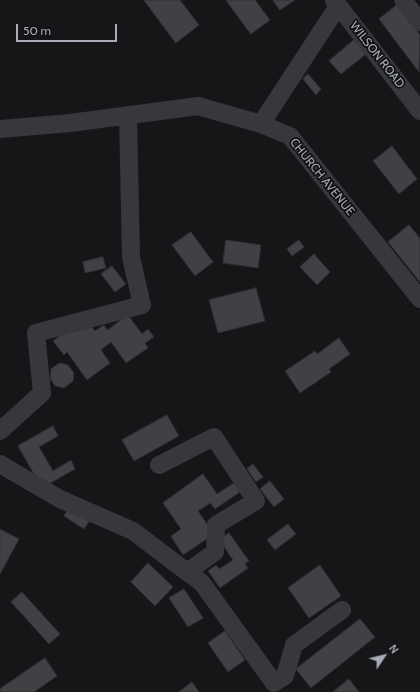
<!DOCTYPE html>
<style>
body{margin:0}
#map{position:relative;width:420px;height:692px;overflow:hidden;background:#161618;font-family:Cabin,sans-serif}
canvas{display:block}
.north{position:absolute;left:364px;top:636px;width:40px;height:40px;-webkit-text-stroke:3px #111113;paint-order:stroke;rotate:55deg;font-size:11px;font-weight:700;line-height:16px;text-align:center;color:#a8adb8}
.north::after{content:'';display:block;margin:auto;width:14px;height:18px;background:#a8adb8;clip-path:polygon(50% 0,100% 100%,50% 72%,0 100%)}
.scale{position:absolute;left:16px;top:24px;width:101px;height:18px;box-sizing:border-box;border:2px solid #a8adb8;border-top:0;padding-left:5px;font-size:12px;line-height:14px;white-space:nowrap;color:#a8adb8;-webkit-text-stroke:3px #111113;paint-order:stroke}
</style>
<div id="map">
<canvas width="420" height="692"></canvas>
<div class="north">N</div>
<div class="scale">50 m</div>
</div>
<script>
const ctx = document.querySelector('canvas').getContext('2d');
ctx.lineJoin = 'round';
function paint(path, color) { ctx.fillStyle = color; ctx.fill(path, 'evenodd'); }
function strokePath(path, color, width, dash) { ctx.strokeStyle = color; ctx.lineWidth = width; ctx.lineCap = dash ? 'butt' : 'round'; ctx.setLineDash(dash || []); ctx.stroke(path); }
function drawText(font, color, halo, rows, align = 'center') {
  ctx.font = font + ' Cabin,sans-serif'; ctx.lineWidth = 3.5; ctx.setLineDash([]); ctx.textBaseline = 'middle'; ctx.strokeStyle = halo; ctx.fillStyle = color; for (const [text, x, y, turn = 0] of rows) {
    ctx.save(); ctx.translate(x, y); ctx.rotate((+turn || 0) * Math.PI / 180); ctx.textAlign = isNaN(turn) ? turn : align; if (halo) ctx.strokeText(text, 0, 0); ctx.fillText(text, 0, 0); ctx.restore();
  }
}
const building = new Path2D(`
 M144,0H180L199,25L176,43Z
 M226,0H255L270,20L251,34Z
 M273,0H295L280,10Z
 M397,5L420,35L419,72L379,19Z
 M355,39L366,54L341,74L329,61Z
 M308,74L321,89L316,95L303,79Z
 M392,146L417,179L399,194L373,161Z
 M409,225L420,238V282L388,242Z
 M191,232L213,262L195,276L172,245Z
 M226,240L261,245L258,268L223,263Z
 M299,240L304,247L292,256L287,249Z
 M314,254L330,272L317,285L300,267Z
 M103,257L106,268L85,273L83,262Z
 M112,266L126,284L115,292L101,274Z
 M256,288L265,321L218,333L209,300Z
 M128,315L142,334L148,329L154,337L145,343L148,348L126,363L111,342L101,350L110,363L87,380L67,352L64,355L53,341L75,325L89,323L95,331L104,325L107,330Z
 M339,338L350,354L329,369L331,372L300,393L285,371L315,351L317,354Z
 M60,363L68,365L74,373L73,381L64,388L55,386L50,378L51,369Z
 M167,415L179,436L134,461L122,440Z
 M53,426L58,436L39,447L53,471L71,460L75,469L42,488L18,446Z
 M253,464L263,477L256,482L247,469Z
 M203,474L217,494L234,483L240,492L215,509L210,503L198,511L214,534L183,555L171,536L181,529L163,503Z
 M270,481L284,499L274,507L260,489Z
 M72,504L92,517L84,529L64,516Z
 M288,524L296,534L275,550L267,540Z
 M0,529L19,539L0,574Z
 M229,533L249,561L245,564L248,568L220,588L208,571L216,565L219,569L233,560L219,539Z
 M148,563L173,587L155,606L131,582Z
 M320,565L341,596L309,618L288,588Z
 M184,589L203,618L188,627L169,598Z
 M22,592L60,634L49,644L11,602Z
 M360,619L375,637L311,688L296,669Z
 M225,631L245,660L228,672L208,643Z
 M45,658L57,676L34,692H0V689Z
 M349,679L359,692H333Z
 M192,682L199,692H179Z`);
paint(building, '#404145');
strokePath(building, '#303034', 1);
strokePath(new Path2D(`
 M334,0L420,111
 M403,0L420,22
 M261,124L338,6
 M0,129L70,123L198,106L261,124L290,136L420,299
 M0,431L42,393L36,333L142,305L131,257L128,115
 M0,464L60,499L133,531L187,572L215,552L216,525L256,501L214,437L159,465
 M187,572L202,583L274,683L285,676L294,645L342,610`), '#37383d', 18);
drawText('12px', '#a8adb8', '#111113', [
 ["WILSON ROAD",377,55,52],
 ["CHURCH AVENUE",322,177,51]
]);
</script>
